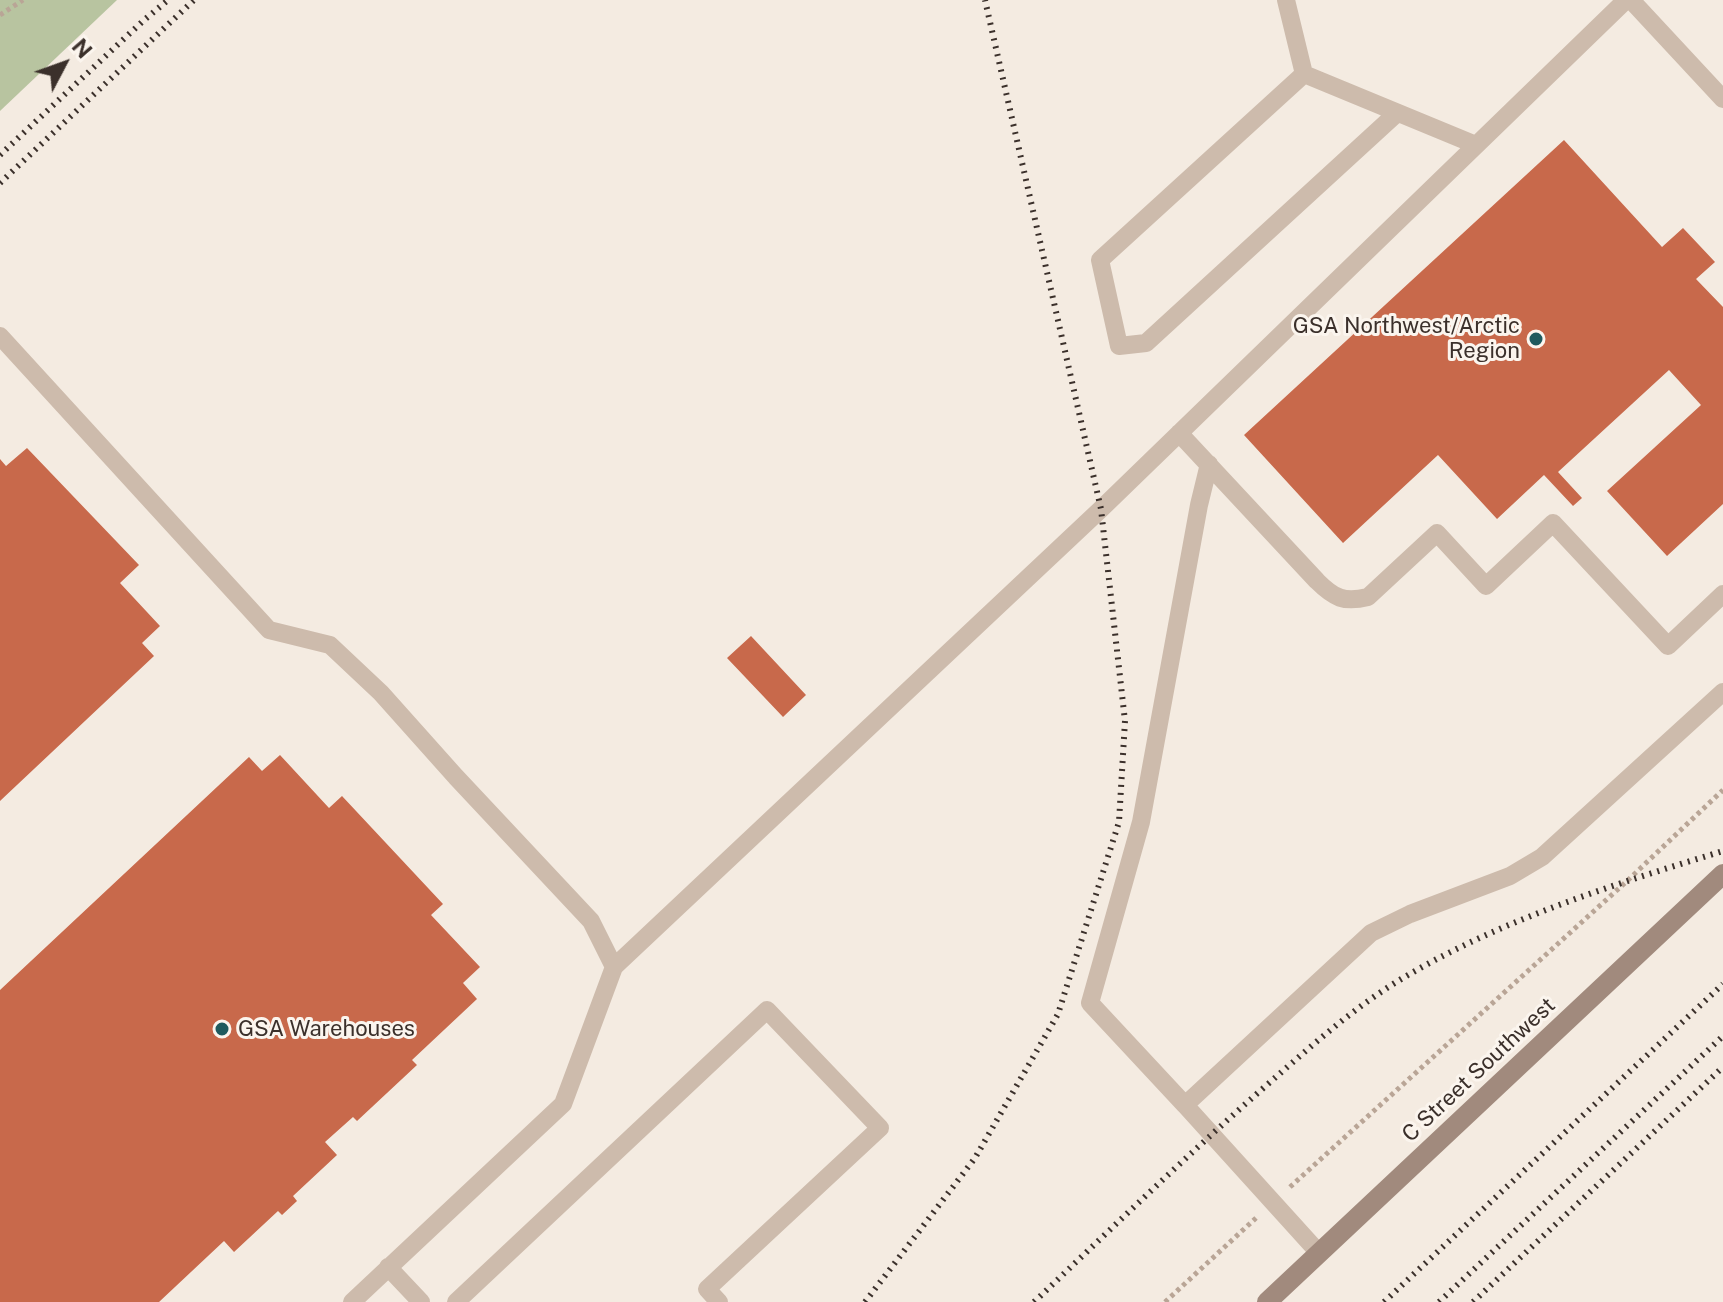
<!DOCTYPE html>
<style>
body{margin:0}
#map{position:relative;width:1723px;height:1302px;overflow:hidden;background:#f4ebe1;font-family:"Public Sans",sans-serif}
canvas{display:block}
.north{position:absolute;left:24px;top:24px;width:80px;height:80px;-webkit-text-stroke:6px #fbf5ee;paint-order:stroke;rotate:49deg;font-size:22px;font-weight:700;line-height:32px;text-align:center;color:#3b302b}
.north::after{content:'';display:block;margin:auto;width:28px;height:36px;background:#3b302b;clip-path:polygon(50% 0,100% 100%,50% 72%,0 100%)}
</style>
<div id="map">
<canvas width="1723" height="1302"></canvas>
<div class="north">N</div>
</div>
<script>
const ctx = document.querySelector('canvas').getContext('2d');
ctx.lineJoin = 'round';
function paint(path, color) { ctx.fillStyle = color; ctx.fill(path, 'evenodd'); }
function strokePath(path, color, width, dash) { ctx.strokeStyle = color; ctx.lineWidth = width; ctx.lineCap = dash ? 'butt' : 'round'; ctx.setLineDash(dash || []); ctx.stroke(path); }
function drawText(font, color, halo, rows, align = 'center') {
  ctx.font = font + ' "Public Sans",sans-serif'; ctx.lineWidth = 6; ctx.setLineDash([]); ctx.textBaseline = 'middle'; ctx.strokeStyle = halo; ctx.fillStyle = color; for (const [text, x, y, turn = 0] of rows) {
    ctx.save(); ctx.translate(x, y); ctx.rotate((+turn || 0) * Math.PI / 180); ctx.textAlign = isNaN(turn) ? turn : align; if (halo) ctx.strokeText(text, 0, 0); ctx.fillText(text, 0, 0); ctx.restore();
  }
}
paint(new Path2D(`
 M0,0H117L0,111Z`), '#b8c4a0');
paint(new Path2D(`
 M1564,140L1662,247L1683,228L1715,262L1696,279L1723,307V504L1667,556L1607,491L1701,405L1669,370L1558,472L1582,498L1573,506L1544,475L1497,519L1438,455L1343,543L1244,435Z
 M27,448L139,565L120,583L160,626L142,643L154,656L0,801V459L6,466Z
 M751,636L806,695L783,717L727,658Z
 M280,755L329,808L342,796L443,904L431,915L480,967L463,983L477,999L412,1060L417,1065L357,1121L353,1117L325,1142L337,1155L293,1196L297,1201L282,1215L278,1211L234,1252L224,1241L159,1302H0V990L249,757L262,771Z`), '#c8694b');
strokePath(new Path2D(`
 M0,15L23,0
 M1290,1187L1627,881L1723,790
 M1165,1302L1256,1218`), '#b9a596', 5, [4, 4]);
strokePath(new Path2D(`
 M1286,0L1304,74L1100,260L1119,346L1146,343L1397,113
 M1631,0L1723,99
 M1304,74L1476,145
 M0,336L269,630L330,645L381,693L456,777L591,921L614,967
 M1179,433L1317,581C1334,598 1344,603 1368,597L1437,533L1486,586L1553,523L1668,646L1723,594
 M1185,1105L1090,1003L1141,822L1199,505L1209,464
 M1319,1253L1185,1105L1371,933L1410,914L1510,876L1542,857L1723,692
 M388,1267L421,1302
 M352,1302L563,1104L614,967L1101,509L1626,0
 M456,1302L767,1010L880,1128L707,1289L719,1302`), '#cdbbac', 18);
strokePath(new Path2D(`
 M1267,1302L1723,874`), '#a18a7d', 20);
strokePath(new Path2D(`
 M0,155L143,21L168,0
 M0,183L194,0
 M865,1302L975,1158L1058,1014L1119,822L1125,721L1101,509L985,0
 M1034,1302C1109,1231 1183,1159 1260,1091C1307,1050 1353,1007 1408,975C1506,918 1615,884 1723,851
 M1384,1302L1723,984
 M1439,1302L1723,1036
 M1473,1302L1723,1067`), '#3b302b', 6, [2, 6]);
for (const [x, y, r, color] of [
 [1536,339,8,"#1f5a5e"],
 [222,1029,8,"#1f5a5e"]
]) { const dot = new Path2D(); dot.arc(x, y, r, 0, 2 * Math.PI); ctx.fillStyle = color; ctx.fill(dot); strokePath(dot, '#fbf5ee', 3); }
drawText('22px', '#3b302b', '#fbf5ee', [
 ["GSA Northwest/Arctic",1520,326],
 ["Region",1520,351],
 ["GSA Warehouses",238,1029,"left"]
], 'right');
drawText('22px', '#3b302b', '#fbf5ee', [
 ["C Street Southwest",1479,1070,-43]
]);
</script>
